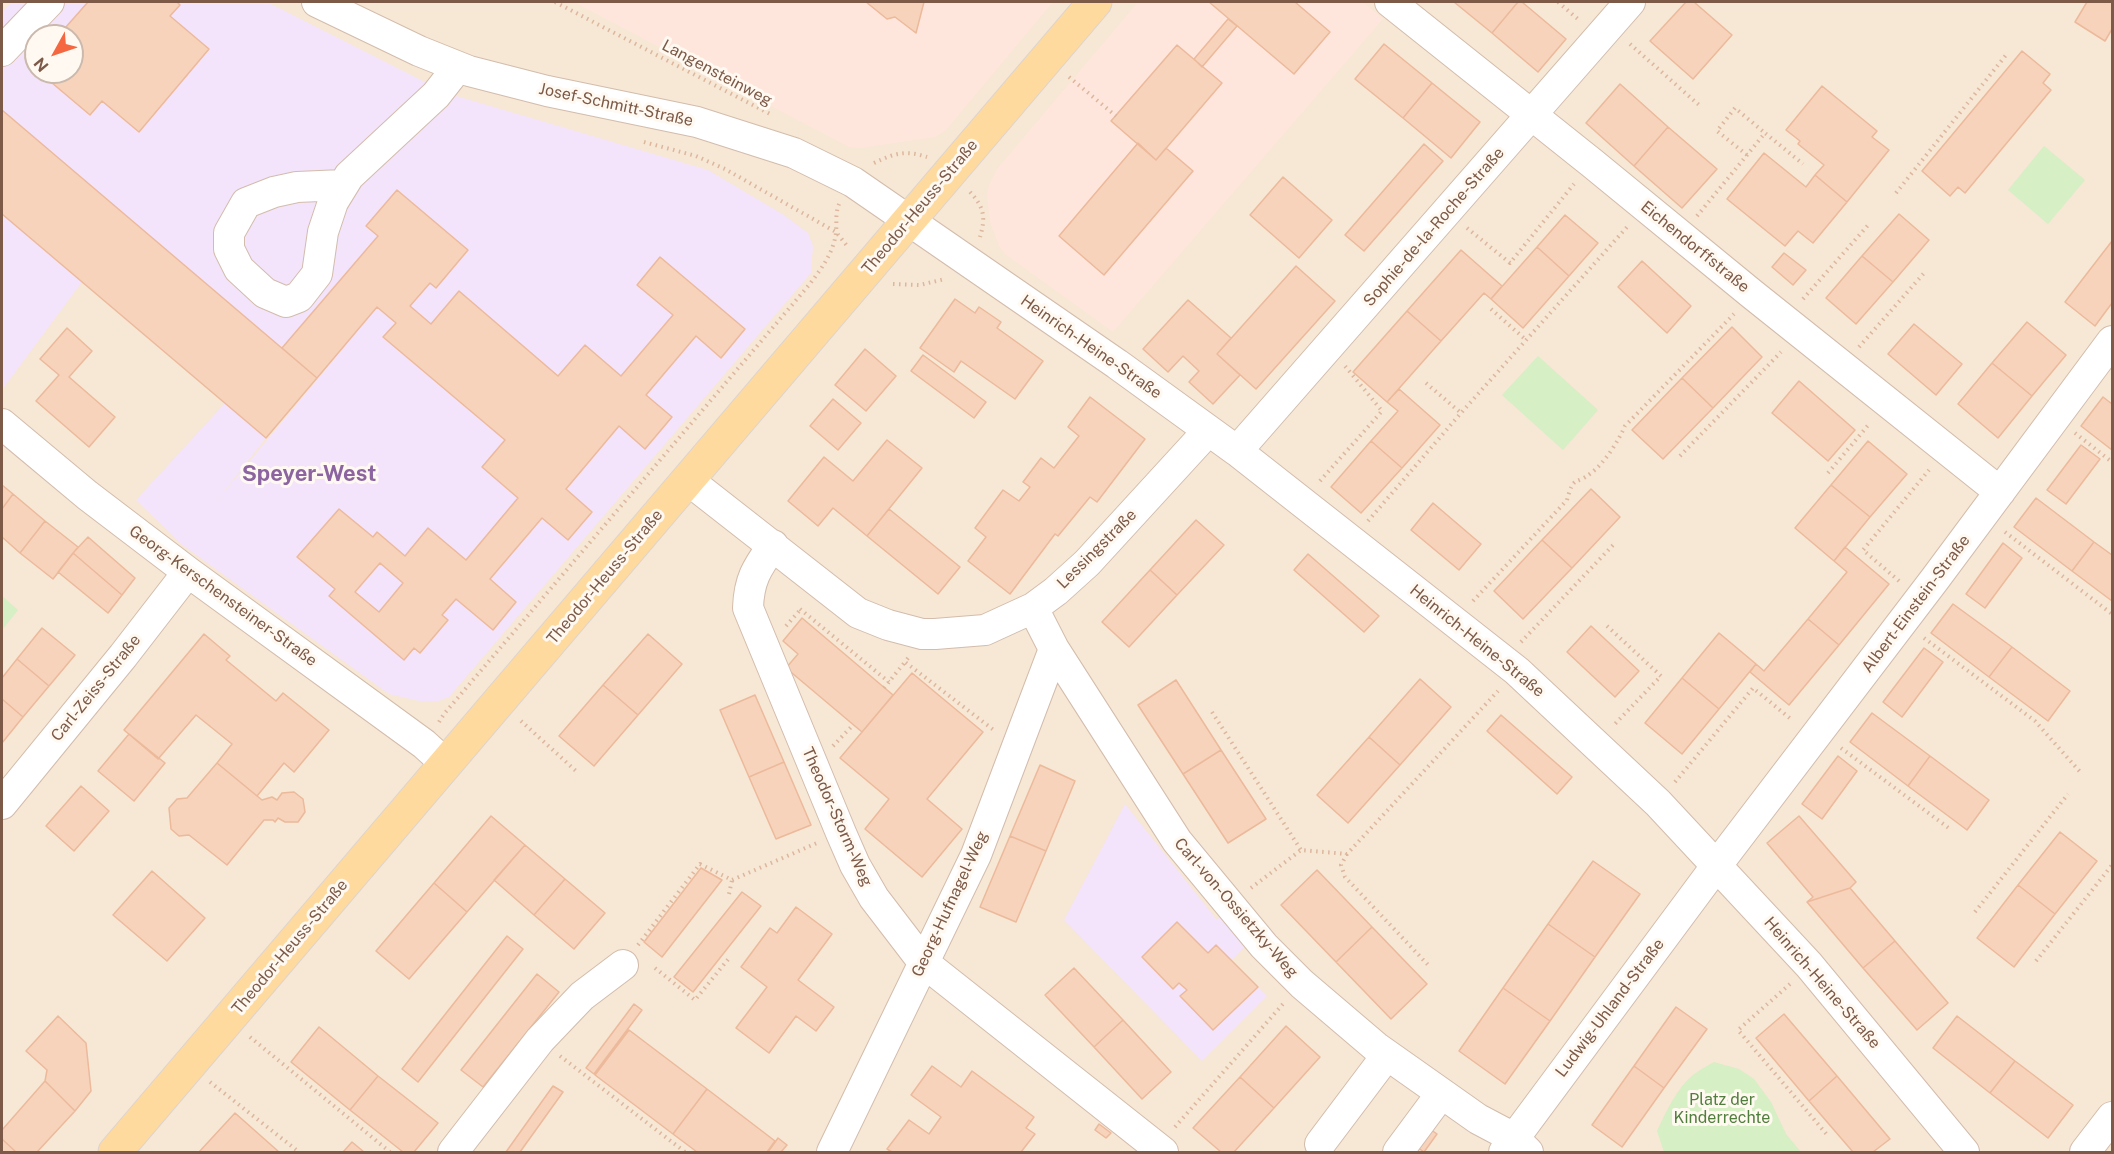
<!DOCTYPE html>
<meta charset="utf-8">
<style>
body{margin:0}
#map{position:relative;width:2114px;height:1154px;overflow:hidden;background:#fff6e8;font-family:"Public Sans",sans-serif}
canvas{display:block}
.frame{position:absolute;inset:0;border:3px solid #7d5a48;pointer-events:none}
.north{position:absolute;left:24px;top:24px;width:60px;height:60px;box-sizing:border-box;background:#fff9f1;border:2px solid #cbb9ad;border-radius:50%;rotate:230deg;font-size:16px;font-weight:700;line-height:24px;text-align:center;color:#7d5a48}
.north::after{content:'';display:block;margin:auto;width:21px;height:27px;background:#f56741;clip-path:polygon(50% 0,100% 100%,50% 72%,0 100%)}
</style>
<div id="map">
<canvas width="2114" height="1154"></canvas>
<div class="frame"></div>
<div class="north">N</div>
</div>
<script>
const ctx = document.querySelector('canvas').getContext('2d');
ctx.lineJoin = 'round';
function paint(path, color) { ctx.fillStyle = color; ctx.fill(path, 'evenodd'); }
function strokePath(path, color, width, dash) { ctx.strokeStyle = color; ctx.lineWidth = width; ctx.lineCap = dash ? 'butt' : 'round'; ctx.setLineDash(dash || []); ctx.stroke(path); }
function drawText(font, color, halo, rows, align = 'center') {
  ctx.font = font + ' "Public Sans",sans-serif'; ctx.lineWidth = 6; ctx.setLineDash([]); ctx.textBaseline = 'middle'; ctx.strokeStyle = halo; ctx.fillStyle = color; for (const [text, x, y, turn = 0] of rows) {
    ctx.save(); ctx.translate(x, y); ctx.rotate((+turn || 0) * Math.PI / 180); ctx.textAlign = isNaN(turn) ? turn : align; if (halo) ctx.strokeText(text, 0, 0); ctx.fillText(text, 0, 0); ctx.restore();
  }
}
paint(new Path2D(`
 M2,2H2112V1152H2ZM36,36H72V72H36Z`), '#f7e7d5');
paint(new Path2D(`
 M574,2H1053L946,130L935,137L861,148L849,147Z
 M1138,2H1363L1383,19L1113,332L1005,254L999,246L990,222L987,194L989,185L997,169Z`), '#ffe6dc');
paint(new Path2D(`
 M12,2H267L423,81L443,88L453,95L708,170L784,215L808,233L813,246L811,273L449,697L438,701H419L389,694L181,544L136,500L225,403L82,282L2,390V12ZM36,36H72V72H36ZM334,357L335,358L214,504L266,438Z
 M1125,804L1217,920L1223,913L1249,942L1231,961L1267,996L1202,1061L1064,920Z`), '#f3e4fb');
paint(new Path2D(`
 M2044,146L2085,180L2048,224L2008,190Z
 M1538,356L1598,410L1563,450L1502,395Z
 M2,596L18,610L2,630Z
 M1714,1062L1739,1069L1754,1079L1771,1102L1786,1134L1801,1152H1664L1657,1131C1666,1112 1677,1088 1693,1075C1699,1070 1707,1066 1714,1062Z`), '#d6efc4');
const building = new Path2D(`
 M88,2H177L180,5L170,16L209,49L139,132L102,101L90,115L39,72H72V36H58Z
 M866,2H924L916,33L895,17L887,19Z
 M1209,2H1295L1330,32L1294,74Z
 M1454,2H1518L1492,33Z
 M1518,2H1522L1566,39L1538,72L1492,33Z
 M1686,2H1694L1732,35L1693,79L1650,41Z
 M2087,2H2112V29L2105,41L2075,22Z
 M1228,19L1237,26L1202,67L1194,59Z
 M1384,44L1432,83L1403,118L1355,79Z
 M1177,45L1222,83L1156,160L1111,121Z
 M2022,51L2050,74L2043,83L2051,90L1965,193L1958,187L1950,196L1922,171Z
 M1432,83L1480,122L1451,158L1403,118Z
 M1620,84L1668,127L1634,166L1586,123Z
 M1822,86L1877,131L1872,137L1889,150L1847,202L1815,175L1824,165L1798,144L1800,141L1786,130Z
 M2,110L317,378L266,438L2,214Z
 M1668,127L1717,169L1682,208L1634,166Z
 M1138,143L1156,160L1166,148L1193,171L1104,275L1059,236Z
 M1424,144L1443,161L1364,251L1345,235Z
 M1764,153L1806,187L1815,175L1847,202L1813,243L1798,231L1785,246L1727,199Z
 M1283,177L1332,220L1299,258L1250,215Z
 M397,190L468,250L436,288L430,283L410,306L431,324L459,291L558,376L585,345L621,376L673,315L637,285L660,257L745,329L721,358L696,336L646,395L672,417L645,449L619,426L566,489L592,512L568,540L542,518L490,579L516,602L493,630L456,599L442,615L448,620L420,653L414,648L404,660L329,596L335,589L297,557L339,509L373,537L377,532L405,556L428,528L466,560L518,498L482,467L505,440L383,337L396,323L377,307L317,378L282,348L378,236L366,226ZM380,563L403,583L379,612L355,592Z
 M1899,214L1929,240L1893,282L1862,256Z
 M1565,215L1598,243L1569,276L1537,247Z
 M2112,241V303L2095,326L2065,302Z
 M1537,247L1569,276L1523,328L1491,299Z
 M1461,250L1502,286L1491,299L1484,293L1441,341L1407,311Z
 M1784,253L1806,270L1793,285L1772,267Z
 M1862,256L1893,282L1856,324L1826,298Z
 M1642,261L1691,306L1667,333L1618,287Z
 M1296,266L1335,301L1256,389L1217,354Z
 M955,299L975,313L979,307L1001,322L997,328L1043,361L1015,399L961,361L954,372L920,348Z
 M1188,300L1231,338L1217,354L1240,375L1213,404L1189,382L1199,371L1183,356L1168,372L1143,349Z
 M1407,311L1441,341L1387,402L1353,372Z
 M2027,322L2066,355L2032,396L1992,363Z
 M1914,324L1962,364L1936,395L1888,354Z
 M1732,327L1762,357L1713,408L1682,378Z
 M67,328L92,351L69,377L115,417L89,447L36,401L59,375L40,359Z
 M865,349L896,376L866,411L835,385Z
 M923,355L986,402L974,418L911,371Z
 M1992,363L2032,396L1998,438L1958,404Z
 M1682,378L1713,408L1663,459L1632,430Z
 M1799,381L1855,430L1828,461L1772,413Z
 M1399,389L1440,425L1402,468L1371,441L1398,411L1387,402Z
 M1090,397L1145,439L1097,502L1090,497L1058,536L1055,534L1010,594L968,561L986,537L975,528L1003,490L1019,501L1030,487L1023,482L1041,458L1054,468L1079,436L1068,427Z
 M2103,397L2112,404V450L2081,426Z
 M833,399L861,423L838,450L810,426Z
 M887,440L922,468L867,536L833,508L818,526L788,501L824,457L853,481Z
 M1371,441L1402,468L1361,513L1331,487Z
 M1868,441L1907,474L1870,517L1831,485Z
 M2081,445L2100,459L2066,504L2047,490Z
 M2,485L13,494L2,509Z
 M1831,485L1870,517L1834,561L1795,528Z
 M1591,489L1620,517L1572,568L1542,540Z
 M13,494L45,521L20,553L2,537V509Z
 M2036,498L2094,542L2072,571L2014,527Z
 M1433,503L1481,544L1459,570L1411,530Z
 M889,509L960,567L938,594L867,536Z
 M1196,520L1224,545L1177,595L1150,570Z
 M45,521L78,547L53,579L20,553Z
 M88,537L135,578L122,595L73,553Z
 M1542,540L1572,568L1523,619L1494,591Z
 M2094,542L2112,555V601L2072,571Z
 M2003,543L2022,558L1985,608L1966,594Z
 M1845,547L1889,584L1839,645L1808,619L1847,572L1834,561Z
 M73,553L122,595L108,613L58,572Z
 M1308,554L1379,616L1364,632L1294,570Z
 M1150,570L1177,595L1129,647L1102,622Z
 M1953,604L2012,647L1989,677L1931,633Z
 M802,618L893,695L862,732L786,668L798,654L783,641Z
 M1808,619L1839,645L1789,705L1750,672L1756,664L1764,671Z
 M1591,626L1639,671L1615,697L1567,652Z
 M42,628L75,655L49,686L17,659Z
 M1719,633L1756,664L1719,709L1682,678Z
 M204,634L230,656L226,660L276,701L283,693L329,730L294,772L284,763L257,796L217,763L232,744L196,715L158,759L124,730Z
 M648,634L682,664L638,715L603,685Z
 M2012,647L2070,691L2048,721L1989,677Z
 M1924,648L1943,662L1902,717L1883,702Z
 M17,659L49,686L23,717L2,699V678Z
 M912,673L983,732L927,799L962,829L922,877L865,829L889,799L840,758Z
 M1682,678L1719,709L1682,754L1645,723Z
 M1420,679L1451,707L1400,765L1369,737Z
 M1176,680L1221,750L1183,774L1138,705Z
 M603,685L638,715L594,766L559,736Z
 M755,695L784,762L749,777L720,710Z
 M2,699L23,717L2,743Z
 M1872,713L1930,756L1908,786L1850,742Z
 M1501,715L1572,777L1557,794L1487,731Z
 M129,734L165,763L134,801L98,771Z
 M1369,737L1400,765L1348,823L1317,795Z
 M1221,750L1266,819L1228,843L1183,774Z
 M1838,756L1857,771L1822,819L1802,804Z
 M1930,756L1989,800L1967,830L1908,786Z
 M784,762L811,825L776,839L749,777Z
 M217,763L262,800L272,797L277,800L282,793L294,792L303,799L305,812L298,822H285L278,818L275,822L273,820H264L227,865L189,835L179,836L171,829L169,808L177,799L187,798Z
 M1040,765L1075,781L1046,851L1010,836Z
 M81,786L109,811L74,851L46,826Z
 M491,816L525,845L467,912L434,883Z
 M1799,816L1856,882L1850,888L1807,902L1813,897L1767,843Z
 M2060,832L2097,861L2055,914L2018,885Z
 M1010,836L1046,851L1016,922L980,907Z
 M525,845L565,879L534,915L494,880Z
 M1593,861L1640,894L1595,957L1548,924Z
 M701,868L722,880L662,957L644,942Z
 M1317,870L1372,927L1336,962L1281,905Z
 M152,871L205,918L167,961L113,915Z
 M565,879L605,913L574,949L534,915Z
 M434,883L467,912L409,979L376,951Z
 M2018,885L2055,914L2014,967L1977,938Z
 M1850,888L1895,941L1863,968L1807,902Z
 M742,892L761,906L693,992L674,977Z
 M796,907L832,934L798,980L834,1007L816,1031L796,1016L769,1053L736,1028L767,987L741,967L770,928L777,933Z
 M1177,922L1208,953L1216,945L1258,987L1213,1030L1180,996L1187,990L1179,983L1173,989L1142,957Z
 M1548,924L1595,957L1550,1021L1503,988Z
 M1372,927L1427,984L1391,1019L1336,962Z
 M507,936L523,949L418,1082L402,1069Z
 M1895,941L1948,1003L1917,1030L1863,968Z
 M1074,968L1123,1020L1094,1047L1045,995Z
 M537,974L559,992L483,1087L461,1070Z
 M1503,988L1550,1021L1505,1084L1459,1051Z
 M634,1004L642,1010L594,1074L586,1068Z
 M1676,1007L1707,1029L1664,1088L1634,1066Z
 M1784,1014L1837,1076L1809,1101L1756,1038Z
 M58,1016L86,1043L91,1091L75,1111L45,1081L47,1070L26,1051Z
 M1957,1016L2015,1061L1990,1093L1933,1048Z
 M1123,1020L1171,1072L1142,1099L1094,1047Z
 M1286,1026L1320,1057L1274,1108L1240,1077Z
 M319,1027L378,1076L350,1110L291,1062Z
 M629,1030L707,1089L673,1134L595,1075Z
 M2015,1061L2073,1105L2048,1138L1990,1093Z
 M932,1066L961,1087L972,1071L1034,1117L1026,1128L1035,1134L1021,1152H892L887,1149L909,1120L929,1134L941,1117L911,1095Z
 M1634,1066L1664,1088L1622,1147L1592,1125Z
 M378,1076L438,1123L414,1152H403L350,1110Z
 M1837,1076L1890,1139L1873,1152H1853L1809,1101Z
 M1240,1077L1274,1108L1234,1152H1221L1193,1128Z
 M45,1081L75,1111L37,1152H16L2,1139V1130Z
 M553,1086L563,1092L520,1152H506Z
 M707,1089L775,1141L767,1152H697L673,1134Z
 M235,1113L279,1152H199Z
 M1099,1124L1111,1133L1106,1138L1095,1130Z
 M1427,1127L1437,1134L1424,1152L1414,1145Z
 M778,1138L787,1145L781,1152H768Z
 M2,1139L16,1152H2Z
 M352,1142L364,1152H343Z`);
paint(building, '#f7d3bc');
strokePath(building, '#ecb99b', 1.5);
const minor = new Path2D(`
 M317,2L419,51L469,71L547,91L697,122L794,153L853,182L1117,364L1237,451L1517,671L1658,803L1809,965L1964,1152
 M1390,2L1592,163L1752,294L2000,492
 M2,51L49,2
 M343,185L297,187L274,192L246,203L229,233V249L239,269L265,293L286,302L299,297L317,274L323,232L333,202L349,176L436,95L458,67
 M2,424L87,495L188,572L424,744L446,764
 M1237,451L1630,2
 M688,480L858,613L888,625L922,634H935L985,630L1033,608L1056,591L1087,563L1208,431
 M773,545C757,568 749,579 748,608L841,833L855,865L874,898L923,962L1163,1152
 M1033,608L1054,649L1177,841L1264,946L1302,984L1376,1047L1478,1119L1514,1138L1528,1152
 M2,804L123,656L188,572
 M1320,1144L1387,1055
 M453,1152L540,1040L582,996L623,965
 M832,1152L976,855L1054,649
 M1398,1152L1441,1094
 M1504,1152L1717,865L1935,579L2112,341
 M2085,1152L2112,1117`);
const major = new Path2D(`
 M115,1152L1095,2`);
strokePath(minor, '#d3bcac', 32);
strokePath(major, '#ddd4cf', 35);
strokePath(new Path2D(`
 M555,2L770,114
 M1558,2L1579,20
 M1630,44L1699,105
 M1069,77L1116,116
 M644,142L696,156L725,169L836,232L848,247
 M1747,155L1717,131L1735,108L1765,133
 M874,163C895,153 905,150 927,157
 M970,192C984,207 986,217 980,237
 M1896,193L2006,55
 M1697,216L1765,133L1803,164
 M1467,228L1510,263L1574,184
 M893,284L920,285L945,279
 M1803,299L1870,223
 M1491,309L1526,340
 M1859,347L1925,272
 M1426,383L1461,413
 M2075,433L2112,462
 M1680,456L1781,352
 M1828,473L1870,423
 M1320,481L1382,411L1345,366
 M1368,521L1461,413L1627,227
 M2005,532L2112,614
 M1899,581L1863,550L1929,470
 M1473,601L1567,500C1574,474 1575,486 1591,473C1604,464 1619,440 1625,426L1734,314
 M800,609L889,682
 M786,626L801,609
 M1607,626L1661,676L1613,726
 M1924,638L2035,721L2082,774
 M1521,642L1615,543
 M908,658L905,662L995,731
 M884,688L905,662
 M1212,712L1301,850
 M521,721L576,771
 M439,722L444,714L809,285C821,269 833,254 836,233C837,223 835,214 839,204
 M833,746L853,725
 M1841,748L1950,829
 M1675,782L1753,688L1792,720
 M1347,854L1341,865L1345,877L1430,967
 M1251,888L1301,850L1347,854L1498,691
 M729,894L732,880
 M1975,912L2068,794
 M638,945L700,864L732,880L817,843
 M2036,961L2112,865
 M655,968L695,1000L730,957
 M1790,984L1738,1030L1829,1137
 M250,1037L390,1152
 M560,1056L685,1152
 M210,1082L299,1152
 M1175,1127L1283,1004`), '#ddb69e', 4, [1.5, 4.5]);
strokePath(minor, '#fff', 30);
strokePath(major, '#ffda9f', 33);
drawText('16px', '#7d5a48', '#fff9f1', [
 ["Langensteinweg",717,73,28],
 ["Josef-Schmitt-Straße",616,105,12],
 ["Theodor-Heuss-Straße",920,207,-50],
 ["Sophie-de-la-Roche-Straße",1434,227,-49],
 ["Eichendorffstraße",1695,247,39],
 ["Heinrich-Heine-Straße",1091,347,35],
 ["Lessingstraße",1097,549,-45],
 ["Theodor-Heuss-Straße",605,577,-50],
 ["Georg-Kerschensteiner-Straße",223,596,36],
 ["Albert-Einstein-Straße",1916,604,-53],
 ["Heinrich-Heine-Straße",1477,641,39],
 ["Carl-Zeiss-Straße",96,688,-51],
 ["Theodor-Storm-Weg",837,817,66],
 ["Georg-Hufnagel-Weg",950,904,-65],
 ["Carl-von-Ossietzky-Weg",1236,908,49],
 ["Theodor-Heuss-Straße",290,947,-50],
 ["Heinrich-Heine-Straße",1822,983,49],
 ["Ludwig-Uhland-Straße",1610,1008,-53]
]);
drawText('16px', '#507e3c', '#fff9f1', [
 ["Platz der",1722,1100],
 ["Kinderrechte",1722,1118]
]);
drawText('bold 22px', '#8b64a0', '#fff9f1', [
 ["Speyer-West",309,474]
]);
</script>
